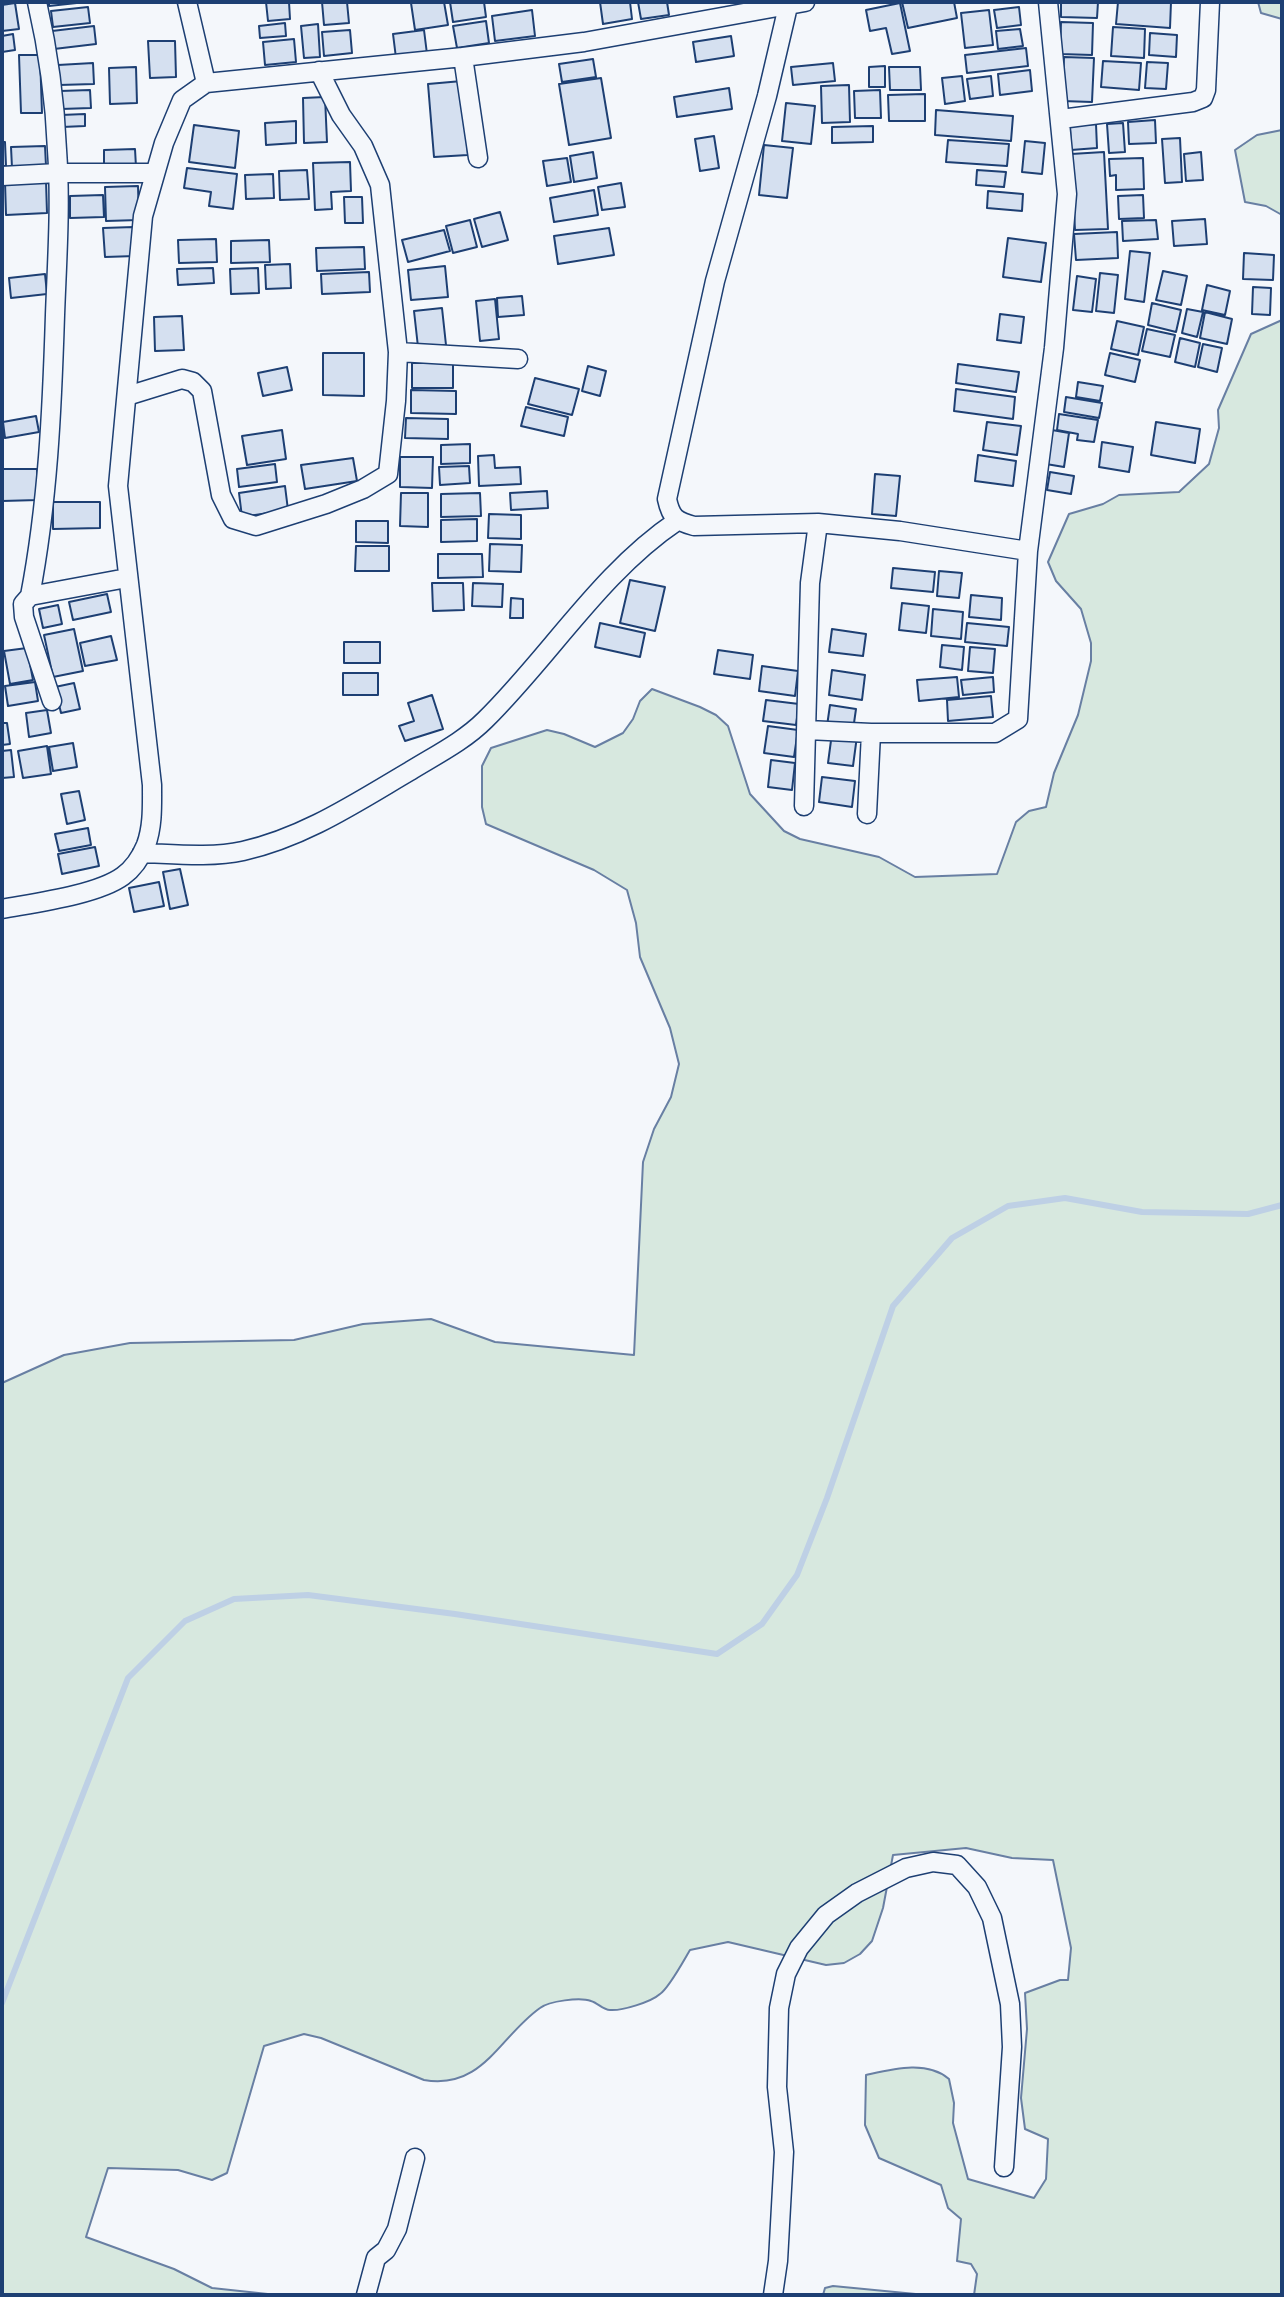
<!DOCTYPE html>
<style>
body{margin:0}
#map{position:relative;width:1284px;height:2297px;overflow:hidden;background:#f4f7fb;font-family:"Golos Text",sans-serif}
canvas{display:block}
.frame{position:absolute;inset:0;border:4px solid #1d3f73;pointer-events:none}
</style>
<div id="map">
<canvas width="1284" height="2297"></canvas>
<div class="frame"></div>
</div>
<script>
const ctx = document.querySelector('canvas').getContext('2d');
ctx.lineJoin = 'round';
function paint(path, color) { ctx.fillStyle = color; ctx.fill(path, 'evenodd'); }
function strokePath(path, color, width, dash) { ctx.strokeStyle = color; ctx.lineWidth = width; ctx.lineCap = dash ? 'butt' : 'round'; ctx.setLineDash(dash || []); ctx.stroke(path); }
const green = new Path2D(`
 M1258,2H1282V19L1261,13Z
 M1282,130V215L1266,206L1245,202L1235,150L1257,135Z
 M1282,320V2295H974L977,2274L971,2264L957,2261L961,2219L948,2208L941,2185L879,2158L865,2125L866,2075C893,2069 927,2060 949,2079L954,2103L953,2123L968,2179L1034,2198L1046,2179L1048,2139L1025,2129L1021,2098L1027,2029L1025,1993L1060,1980H1068L1071,1948L1053,1860L1012,1858L966,1848L893,1855L883,1908L872,1941L860,1954L844,1963L826,1965L728,1942L690,1950C684,1960 669,1988 660,1994C651,2002 622,2011 610,2010C603,2010 598,2003 591,2001C580,1997 549,2001 540,2008C499,2037 483,2090 424,2080L321,2038L304,2034L264,2046L227,2173L212,2180L178,2170L108,2168L86,2237L174,2269L212,2288L277,2295H2V1383L64,1355L130,1343L294,1340L363,1324L431,1319L495,1342L634,1355L643,1162L654,1129L671,1097L679,1064L670,1028L640,957L636,923L627,890L594,870L486,824L482,807V766L491,748L547,730L564,734L595,747L623,733L633,719L640,701L652,689L700,707L716,715L728,726L750,794L784,831L800,839L879,857L915,877L997,874L1016,822L1029,811L1046,807L1054,773L1078,715L1091,661V643L1081,609L1056,581L1048,562L1069,514L1103,504L1119,495L1179,492L1209,464L1219,428L1218,410L1251,334Z
 M833,2286L926,2295H823L825,2288Z`);
paint(green, '#d7e8df');
strokePath(green, '#687fa3', 2);
strokePath(new Path2D(`
 M2,2003L128,1678L185,1621L234,1599L308,1595L455,1614L717,1654L762,1624L797,1575L827,1498L893,1306L952,1238L1008,1206L1065,1198L1142,1212L1248,1214L1282,1205`), '#bed0e5', 6);
const building = new Path2D(`
 M49,2H86L49,6Z
 M266,2H289L290,19L268,21Z
 M322,2H347L349,23L324,25Z
 M420,2H444L448,25L415,30L411,3Z
 M450,2H484L486,17L453,22Z
 M600,2H630L632,19L603,24Z
 M638,2H667L669,15L641,19Z
 M902,2H954L957,18L908,28Z
 M1052,2H1098L1097,18L1061,17V2Z
 M1118,2H1171L1170,28L1116,24Z
 M15,3L19,29L2,31V5Z
 M900,3L910,51L892,54L886,28L870,31L866,10Z
 M88,7L90,23L53,27L51,11Z
 M1019,7L1021,25L997,28L994,10Z
 M532,10L535,36L495,41L492,16Z
 M989,10L993,45L965,48L961,13Z
 M486,21L489,43L457,48L453,26Z
 M1061,22L1093,23L1092,55L1060,54Z
 M285,23L286,36L260,38L259,26Z
 M318,24L320,57L304,58L301,26Z
 M94,26L96,44L54,49L52,31Z
 M1113,27L1145,29L1144,58L1111,56Z
 M1020,29L1023,46L998,49L996,31Z
 M350,30L352,53L324,56L322,32Z
 M424,30L427,54L396,58L393,34Z
 M1150,33L1177,35L1176,57L1149,55Z
 M13,34L15,50L2,52V36Z
 M731,36L734,56L696,62L693,42Z
 M294,39L296,62L265,65L263,42Z
 M148,41H175L176,77L150,78Z
 M1026,48L1028,66L967,73L965,55Z
 M19,55H40L42,113H21Z
 M1064,57L1094,58L1092,102L1062,101Z
 M593,59L596,77L562,82L559,64Z
 M1103,61L1141,63L1139,90L1101,87Z
 M1147,62L1168,63L1166,89L1145,88Z
 M93,63L94,84L59,85L58,65Z
 M833,63L835,81L793,85L791,67Z
 M885,66V87H869V67Z
 M136,67L137,103L110,104L109,68Z
 M889,67H920L921,90H890Z
 M1030,70L1032,91L1000,95L998,74Z
 M962,76L965,101L945,104L942,78Z
 M991,76L993,96L970,99L967,79Z
 M601,78L611,138L569,145L559,84Z
 M462,81L468,155L434,157L428,84Z
 M849,85L850,122L822,123L821,86Z
 M729,88L732,109L677,117L674,97Z
 M90,90L91,108L61,109L60,91Z
 M880,90L881,118H855L854,91Z
 M925,94V121H889L888,95Z
 M325,97L327,142L304,143L303,98Z
 M786,103L815,106L811,144L782,141Z
 M936,110L1013,116L1011,141L935,135Z
 M85,114V126L62,127L61,115Z
 M1155,120L1156,143L1129,144L1128,122Z
 M296,121V143L266,145L265,123Z
 M1123,123L1125,152L1109,153L1107,124Z
 M1096,124L1097,148L1071,150L1070,126Z
 M194,125L239,131L235,168L189,162Z
 M873,126V142L832,143V127Z
 M714,136L719,168L700,171L695,139Z
 M1180,138L1182,182L1165,183L1162,139Z
 M948,140L1009,144L1007,166L946,162Z
 M1025,141L1045,143L1042,174L1022,172Z
 M2,142H5L6,166H2Z
 M764,145L793,148L787,198L759,195Z
 M45,146L46,166L12,168L11,147Z
 M135,149L136,167L104,168V150Z
 M593,152L597,178L574,182L570,156Z
 M1104,152L1108,229L1075,230L1071,154Z
 M1201,152L1203,180L1186,181L1184,154Z
 M567,158L571,182L547,186L543,161Z
 M1143,158L1144,189L1116,190V175L1110,176L1109,159Z
 M350,162L351,191L331,192L332,209L315,210L313,163Z
 M187,168L237,174L233,209L209,206L211,192L184,188Z
 M307,170L309,199L280,200L279,171Z
 M977,170L1006,172L1004,187L976,185Z
 M273,174L274,198L246,199L245,175Z
 M46,181L47,213L6,215L5,182Z
 M621,183L625,207L602,210L598,187Z
 M138,186L139,220L106,221L105,187Z
 M594,190L598,215L554,222L550,198Z
 M988,191L1023,194L1022,211L987,208Z
 M103,195L104,217L70,218V196Z
 M1143,195L1144,218L1119,219L1118,196Z
 M344,197H362L363,223H345Z
 M500,212L508,240L482,247L474,219Z
 M1205,219L1207,244L1174,246L1172,221Z
 M470,220L477,247L453,253L446,226Z
 M1156,220L1158,239L1123,241L1122,221Z
 M134,227L135,256L105,257L103,228Z
 M609,228L614,255L558,264L554,236Z
 M444,230L450,251L408,262L402,240Z
 M1117,232L1118,258L1076,260L1074,234Z
 M1008,238L1046,243L1041,282L1003,277Z
 M216,239L217,262L179,263L178,240Z
 M269,240L270,262L231,263V241Z
 M364,247L365,269L317,271L316,248Z
 M1130,251L1150,253L1144,302L1125,299Z
 M1244,253L1274,255L1273,280L1243,279Z
 M290,264L291,288L266,289L265,265Z
 M445,266L448,297L411,300L408,270Z
 M213,268L214,283L178,285L177,269Z
 M258,268L259,293L231,294L230,269Z
 M1163,271L1187,276L1181,305L1156,300Z
 M369,272L370,292L322,294L321,274Z
 M1100,273L1118,275L1114,313L1096,311Z
 M45,274L47,294L11,298L9,278Z
 M1077,276L1096,279L1092,312L1073,310Z
 M1207,285L1230,291L1225,315L1202,310Z
 M1253,287L1271,288L1270,315L1252,314Z
 M522,296L524,315L498,317L497,298Z
 M495,299L499,339L480,341L476,301Z
 M1152,303L1181,310L1176,332L1148,325Z
 M442,308L446,345L418,347L414,311Z
 M1187,309L1203,312L1197,337L1182,333Z
 M1205,312L1232,319L1227,344L1200,338Z
 M1000,314L1024,317L1021,343L997,340Z
 M182,316L184,350L155,351L154,317Z
 M1117,321L1144,327L1138,355L1111,349Z
 M1147,329L1175,335L1170,357L1142,351Z
 M1180,338L1200,343L1195,367L1175,362Z
 M1203,344L1222,348L1217,372L1198,367Z
 M323,353H364V396L323,395Z
 M1110,353L1140,360L1135,382L1105,375Z
 M412,363H453V388H412Z
 M958,364L1019,372L1016,392L956,383Z
 M588,366L606,371L600,396L582,391Z
 M287,367L292,390L263,396L258,373Z
 M535,378L579,389L572,415L528,404Z
 M1078,382L1103,386L1100,401L1076,397Z
 M956,389L1015,397L1013,419L954,411Z
 M411,390L456,391V414L411,413Z
 M1066,397L1102,403L1099,418L1064,412Z
 M526,407L568,417L564,436L521,426Z
 M1059,414L1098,420L1094,442L1077,440L1078,434L1057,430Z
 M36,416L39,432L5,438L3,422Z
 M406,418L448,419V439L405,438Z
 M987,422L1021,426L1017,455L983,450Z
 M1156,422L1200,429L1195,463L1151,455Z
 M282,430L286,459L247,465L242,436Z
 M1052,430L1069,433L1064,467L1046,464Z
 M1102,442L1133,447L1129,472L1099,467Z
 M470,444V463L441,464V445Z
 M494,455L495,468L520,467L521,484L479,486L478,456Z
 M978,455L1016,461L1013,486L975,481Z
 M400,457H433L432,488L400,487Z
 M353,458L357,481L305,489L301,465Z
 M275,464L277,482L239,487L237,469Z
 M469,466L470,483L440,485L439,467Z
 M2,469H37L38,500L2,501Z
 M1050,472L1074,476L1071,494L1047,490Z
 M875,474L900,476L896,516L872,514Z
 M285,486L288,510L242,517L239,493Z
 M547,491L548,508L511,510L510,493Z
 M401,493H428V527L400,526Z
 M480,493L481,516L441,517V494Z
 M53,502H100V528L53,529Z
 M489,514L521,515V539L488,538Z
 M477,519V541L441,542V520Z
 M356,521H388V543L356,542Z
 M490,544L522,545L521,572L489,571Z
 M356,546H389V571H355Z
 M438,554H482L483,577L438,578Z
 M893,568L935,572L933,592L891,588Z
 M939,571L962,573L959,598L937,596Z
 M630,580L665,587L655,631L620,623Z
 M432,583H463L464,610L433,611Z
 M473,583L503,584L502,607L472,606Z
 M107,594L111,612L73,620L69,602Z
 M971,595L1002,598L1001,620L969,617Z
 M511,598L523,599V618H510Z
 M902,603L929,606L926,633L899,630Z
 M58,605L62,624L43,628L39,609Z
 M933,609L963,612L961,639L931,636Z
 M600,623L645,633L640,657L595,647Z
 M967,623L1009,627L1007,646L965,642Z
 M74,629L83,671L53,677L44,635Z
 M832,629L866,634L863,656L829,652Z
 M111,636L117,660L85,666L80,643Z
 M344,642H380V663H344Z
 M942,645L964,647L962,670L940,667Z
 M970,647L995,649L993,673L968,671Z
 M27,648L33,680L10,684L4,651Z
 M718,650L753,655L750,679L714,674Z
 M762,666L798,671L795,696L759,691Z
 M832,670L865,675L862,700L829,695Z
 M343,673H378V695H343Z
 M957,677L959,697L919,701L917,680Z
 M993,677L994,692L963,695L961,680Z
 M35,682L38,701L8,706L5,686Z
 M74,683L80,709L61,713L55,687Z
 M432,695L443,729L405,741L399,726L414,721L408,703Z
 M991,696L993,717L948,721L947,700Z
 M766,700L799,704L796,725L763,721Z
 M830,705L856,709L853,730L827,726Z
 M47,710L51,733L29,737L26,713Z
 M2,723H7L10,744L2,745Z
 M768,726L798,730L794,757L764,753Z
 M832,733L857,736L853,766L828,763Z
 M73,743L77,767L53,771L49,747Z
 M47,746L51,774L23,778L18,751Z
 M11,750L14,777L2,778V751Z
 M771,760L795,763L792,790L768,787Z
 M822,777L855,781L852,807L819,802Z
 M79,791L85,820L67,824L61,794Z
 M88,828L91,845L59,851L55,834Z
 M95,847L99,866L62,874L58,854Z
 M180,869L188,905L170,909L163,872Z
 M159,882L164,906L134,912L129,888Z`);
paint(building, '#d5e0f0');
strokePath(building, '#1d3f73', 2);
const minor = new Path2D(`
 M187,2L206,83
 M789,2L767,96L715,281L667,499C671,518 676,521 694,526L818,523
 M463,57L478,158
 M1061,119L1193,102L1203,98L1206,90L1210,2
 M2,176L58,173H155
 M398,352L518,359
 M127,396L182,379L193,382L202,391L221,495L233,519L256,526L326,504L363,489L388,474L396,401L398,352L380,185L363,146L341,115L319,71
 M30,596C48,502 52,410 55,315C57,260 61,205 57,150C55,100 48,50 37,2
 M52,701L24,617L23,604L30,596L127,578
 M807,730L871,733
 M804,806L810,583L818,523L900,531L1028,551
 M867,814L871,733H995L1018,719L1028,551L1054,348L1067,194L1048,2
 M142,853C173,854 212,858 243,851C305,837 357,802 410,771C436,755 464,741 485,720C550,656 601,572 677,521
 M2,909C34,903 97,895 123,876C134,868 141,857 146,845C153,826 152,805 152,785L118,486L143,216L164,143L182,100L206,83L463,57L584,42L805,2
 M366,2295L376,2258L386,2250L397,2229L415,2158
 M773,2295L778,2261L784,2152L777,2087L779,2008L786,1974L799,1948L826,1915L857,1893L906,1868L933,1862L957,1865L977,1887L992,1918L1010,2004L1012,2047L1004,2167`);
strokePath(minor, '#1d3f73', 21);
strokePath(minor, '#f4f7fb', 18);
</script>
